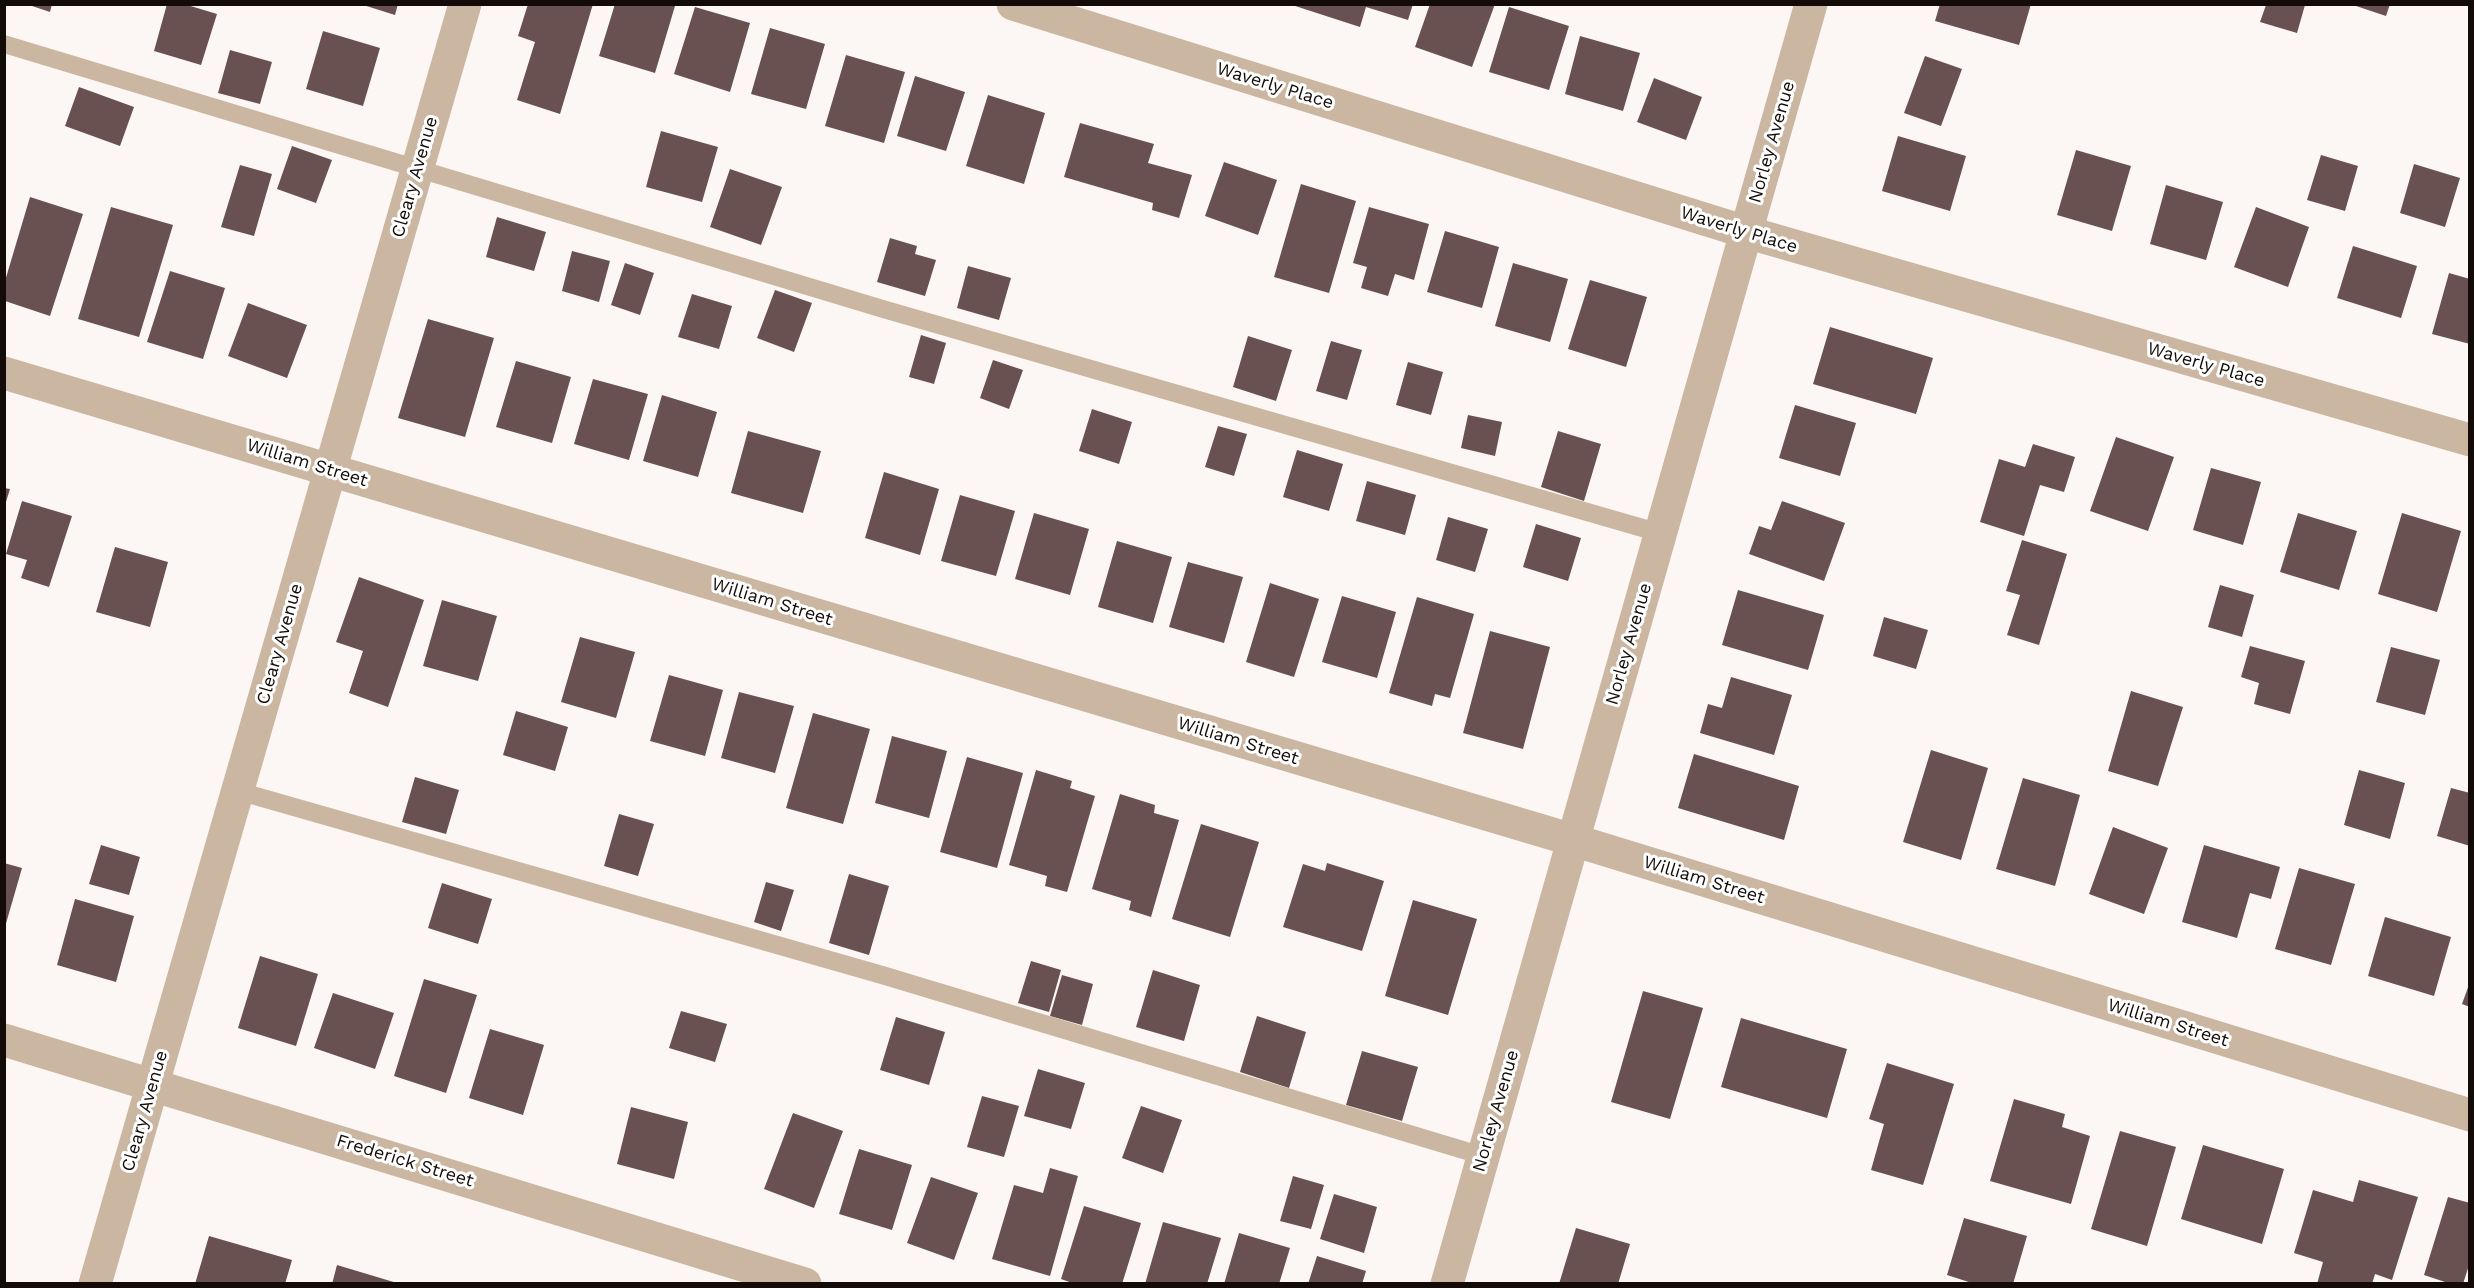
<!DOCTYPE html>
<style>
body{margin:0}
#map{position:relative;width:2474px;height:1288px;overflow:hidden;background:#fcf7f5;font-family:"Work Sans",sans-serif}
canvas{display:block}
.frame{position:absolute;inset:0;border:6px solid #130b07;pointer-events:none}
</style>
<div id="map">
<canvas width="2474" height="1288"></canvas>
<div class="frame"></div>
</div>
<script>
const ctx = document.querySelector('canvas').getContext('2d');
ctx.lineJoin = 'round';
function paint(path, color) { ctx.fillStyle = color; ctx.fill(path, 'evenodd'); }
function strokePath(path, color, width, dash) { ctx.strokeStyle = color; ctx.lineWidth = width; ctx.lineCap = dash ? 'butt' : 'round'; ctx.setLineDash(dash || []); ctx.stroke(path); }
function drawText(font, color, halo, rows, align = 'center') {
  ctx.font = font + ' "Work Sans",sans-serif'; ctx.lineWidth = 6; ctx.setLineDash([]); ctx.textBaseline = 'middle'; ctx.strokeStyle = halo; ctx.fillStyle = color; for (const [text, x, y, turn = 0] of rows) {
    ctx.save(); ctx.translate(x, y); ctx.rotate((+turn || 0) * Math.PI / 180); ctx.textAlign = isNaN(turn) ? turn : align; if (halo) ctx.strokeText(text, 0, 0); ctx.fillText(text, 0, 0); ctx.restore();
  }
}
paint(new Path2D(`
 M26,4H52L50,12Z
 M167,4H184L217,14L201,65L154,51Z
 M360,4H398L395,15Z
 M528,4H593L560,114L517,100L535,42L518,36Z
 M615,4L675,6L655,73L599,56Z
 M1289,4H1413L1408,20L1366,7L1360,27Z
 M1430,4H1495L1472,67L1415,47Z
 M1940,4H2031L2019,45L1935,21Z
 M2350,4H2390L2386,16Z
 M2266,5H2305L2297,33L2260,22Z
 M695,7L750,23L730,92L674,74Z
 M1509,7L1569,26L1549,90L1489,72Z
 M770,28L825,44L806,109L751,94Z
 M323,31L380,48L363,106L306,89Z
 M1580,36L1640,53L1623,111L1565,94Z
 M230,50L272,62L260,104L218,93Z
 M846,55L905,72L884,143L825,126Z
 M1925,56L1962,69L1941,126L1904,113Z
 M915,76L965,92L946,151L897,136Z
 M1654,78L1702,97L1686,140L1637,122Z
 M79,87L134,107L120,146L65,126Z
 M988,95L1045,113L1024,184L966,166Z
 M1080,123L1154,144L1148,163L1192,175L1179,218L1152,210L1153,203L1064,177Z
 M661,131L718,147L702,202L646,187Z
 M1898,136L1966,156L1950,211L1882,191Z
 M292,146L332,160L316,203L277,189Z
 M2076,150L2131,166L2112,231L2057,215Z
 M2321,155L2358,166L2345,211L2307,200Z
 M1224,162L1277,180L1258,235L1205,216Z
 M2414,164L2460,178L2445,227L2400,213Z
 M240,165L272,174L254,236L221,227Z
 M730,169L782,187L761,245L710,227Z
 M1301,184L1356,201L1329,293L1274,277Z
 M2166,185L2223,202L2206,260L2150,244Z
 M30,197L83,214L50,316L5,301V281Z
 M111,207L173,225L139,337L78,319Z
 M1369,207L1429,224L1414,280L1395,274L1388,296L1361,288L1367,267L1353,263Z
 M2256,207L2309,227L2288,287L2234,267Z
 M497,217L546,232L534,271L486,257Z
 M1445,231L1499,247L1482,308L1427,292Z
 M890,238L917,246L915,254L936,260L925,296L877,282Z
 M2353,246L2417,266L2401,318L2337,298Z
 M572,251L610,261L599,302L562,291Z
 M625,263L654,273L640,315L611,305Z
 M1513,263L1568,279L1550,342L1495,326Z
 M968,266L1011,278L999,320L957,308Z
 M170,271L225,288L203,359L147,342Z
 M2449,273L2470,279V344L2432,334Z
 M1590,280L1647,297L1626,367L1568,349Z
 M775,290L812,303L794,352L757,338Z
 M692,294L732,306L719,349L678,337Z
 M248,303L307,325L287,378L228,356Z
 M428,319L494,338L465,437L398,418Z
 M1830,327L1933,358L1916,414L1813,384Z
 M921,335L946,343L934,384L909,377Z
 M1248,336L1292,350L1276,401L1233,387Z
 M1331,341L1362,350L1347,400L1316,391Z
 M993,360L1023,370L1009,409L980,398Z
 M516,361L571,377L552,443L496,427Z
 M1408,362L1443,372L1431,415L1396,405Z
 M593,379L648,394L629,460L574,444Z
 M662,395L717,412L698,477L643,461Z
 M1795,405L1856,423L1840,476L1779,458Z
 M1092,409L1132,422L1119,464L1079,451Z
 M1468,415L1502,422L1495,456L1461,448Z
 M1218,426L1247,434L1234,476L1205,467Z
 M748,431L821,451L803,513L731,493Z
 M1558,431L1601,444L1584,501L1541,487Z
 M2116,437L2174,457L2148,531L2090,511Z
 M2033,444L2075,457L2064,492L2040,485L2024,536L1980,522L1999,459L2025,467Z
 M1297,450L1343,464L1329,511L1283,497Z
 M2211,468L2261,482L2243,545L2193,530Z
 M884,472L939,489L920,555L865,538Z
 M1367,481L1416,495L1405,535L1356,521Z
 M4,488L10,489L5,505H4Z
 M960,495L1015,511L996,576L941,561Z
 M22,501L72,516L49,587L21,578L27,560L6,554Z
 M1782,501L1845,523L1824,581L1749,554L1759,526L1771,530Z
 M1034,513L1089,529L1070,595L1015,579Z
 M2298,513L2357,531L2339,590L2280,572Z
 M2402,513L2461,531L2437,612L2378,594Z
 M1448,517L1488,529L1475,572L1436,560Z
 M1536,524L1581,538L1568,581L1523,567Z
 M2022,540L2067,554L2039,645L2007,635L2020,595L2006,591Z
 M1117,541L1172,557L1153,623L1098,607Z
 M115,547L168,562L150,627L96,612Z
 M1188,562L1243,577L1224,643L1169,627Z
 M359,577L424,600L388,707L349,693L363,651L336,642Z
 M1270,583L1319,599L1294,677L1246,662Z
 M2220,585L2254,595L2242,637L2208,627Z
 M1738,590L1824,615L1808,670L1722,645Z
 M1342,596L1396,612L1377,678L1322,662Z
 M1417,597L1474,614L1450,698L1435,694L1432,706L1389,693Z
 M442,600L497,616L478,681L423,666Z
 M1884,617L1928,630L1916,669L1873,656Z
 M1490,631L1550,647L1523,749L1463,733Z
 M580,637L635,652L616,718L561,702Z
 M2250,646L2305,661L2290,714L2254,704L2259,683L2241,677Z
 M2391,647L2440,660L2425,715L2376,702Z
 M669,675L723,690L705,756L650,741Z
 M1731,677L1792,695L1774,755L1700,733L1708,704L1722,708Z
 M2131,691L2183,707L2158,786L2108,771Z
 M739,692L794,706L775,773L721,758Z
 M516,711L568,727L555,771L503,755Z
 M813,713L870,729L843,824L786,808Z
 M892,736L947,751L929,818L875,803Z
 M1931,750L1988,768L1961,860L1903,842Z
 M1694,754L1799,786L1784,840L1678,808Z
 M967,757L1023,773L997,868L940,852Z
 M1036,770L1072,781L1070,788L1095,796L1067,892L1045,886L1047,876L1009,865Z
 M2359,770L2405,783L2390,839L2344,825Z
 M415,777L459,790L446,834L402,822Z
 M2023,778L2080,795L2055,886L1996,869Z
 M2451,788L2470,793V846L2437,836Z
 M1120,794L1155,805L1154,813L1179,820L1151,917L1129,910L1131,901L1092,889Z
 M619,814L654,824L638,876L604,866Z
 M1201,824L1259,842L1230,937L1172,919Z
 M2113,827L2168,848L2144,914L2089,894Z
 M101,845L140,857L129,895L89,884Z
 M2204,845L2280,867L2271,899L2250,893L2237,938L2182,922Z
 M4,863L22,868L5,927H4Z
 M1327,863L1384,881L1362,951L1283,927L1303,864L1325,871Z
 M2299,868L2355,884L2331,965L2275,949Z
 M849,874L889,886L869,955L829,943Z
 M766,882L794,890L781,931L754,922Z
 M442,883L492,899L478,944L428,928Z
 M75,899L134,916L116,982L57,965Z
 M1413,900L1477,919L1448,1015L1385,996Z
 M2385,917L2451,937L2434,996L2368,976Z
 M260,956L318,974L296,1046L238,1028Z
 M1031,961L1061,970L1049,1012L1018,1003Z
 M1153,970L1200,985L1184,1041L1136,1027Z
 M1062,975L1093,984L1082,1025L1050,1016Z
 M424,979L477,995L446,1093L394,1076Z
 M2470,982V1007L2462,1004Z
 M1643,991L1703,1008L1670,1119L1611,1102Z
 M333,993L394,1013L375,1069L314,1048Z
 M681,1011L727,1024L715,1062L669,1048Z
 M1257,1016L1306,1032L1289,1088L1240,1072Z
 M896,1017L945,1032L929,1085L880,1070Z
 M1741,1018L1847,1049L1827,1118L1721,1087Z
 M490,1029L544,1045L523,1115L469,1098Z
 M1362,1051L1418,1067L1402,1121L1346,1105Z
 M1887,1063L1954,1084L1923,1185L1871,1170L1884,1124L1869,1119Z
 M1038,1069L1085,1083L1071,1129L1024,1116Z
 M982,1096L1019,1106L1004,1157L967,1147Z
 M2014,1099L2065,1114L2062,1127L2090,1136L2071,1204L1990,1181Z
 M1141,1106L1182,1120L1163,1173L1122,1158Z
 M631,1107L688,1122L674,1179L617,1164Z
 M793,1113L843,1131L814,1208L764,1189Z
 M2120,1131L2176,1147L2147,1246L2091,1229Z
 M2203,1145L2284,1169L2262,1244L2181,1219Z
 M859,1149L912,1165L892,1230L839,1214Z
 M1050,1168L1078,1176L1050,1276L992,1259L1014,1185L1043,1193Z
 M1293,1176L1324,1185L1311,1229L1280,1221Z
 M931,1177L978,1193L954,1260L907,1243Z
 M2359,1180L2418,1197L2392,1280L2375,1274L2372,1284H2317L2323,1262L2294,1253L2313,1190L2353,1202Z
 M1334,1194L1377,1207L1364,1253L1320,1239Z
 M2448,1197L2470,1203V1262L2463,1284H2451L2424,1275Z
 M1084,1206L1141,1223L1122,1284H1075L1061,1279Z
 M1964,1218L2027,1236L2013,1284H1975L1947,1275Z
 M1163,1222L1221,1238L1207,1284H1145Z
 M1576,1228L1630,1244L1618,1284H1559Z
 M1239,1233L1290,1248L1279,1284H1224Z
 M209,1236L292,1260L285,1284H195Z
 M1317,1256L1366,1271L1362,1284H1308Z
 M337,1265L397,1283V1284H332Z`), '#695151');
strokePath(new Path2D(`
 M4,44L883,309L1660,533
 M238,791L882,975L1483,1156`), '#cbb7a1', 18);
strokePath(new Path2D(`
 M1013,4L1746,232L2470,440
 M4,373L1573,840L2470,1115
 M4,1040L805,1284
 M95,1284L465,4
 M1447,1284L1811,4`), '#cbb7a1', 33);
drawText('18px', '#130b07', '#fff', [
 ["Waverly Place",1275,86,17],
 ["Norley Avenue",1772,142,-74],
 ["Cleary Avenue",415,177,-74],
 ["Waverly Place",1739,230,17],
 ["Waverly Place",2206,365,16],
 ["William Street",307,463,17],
 ["William Street",772,602,17],
 ["Cleary Avenue",280,644,-74],
 ["Norley Avenue",1629,644,-74],
 ["William Street",1238,741,17],
 ["William Street",1704,880,17],
 ["William Street",2168,1023,17],
 ["Cleary Avenue",145,1111,-74],
 ["Norley Avenue",1496,1111,-74],
 ["Frederick Street",405,1161,17]
]);
</script>
